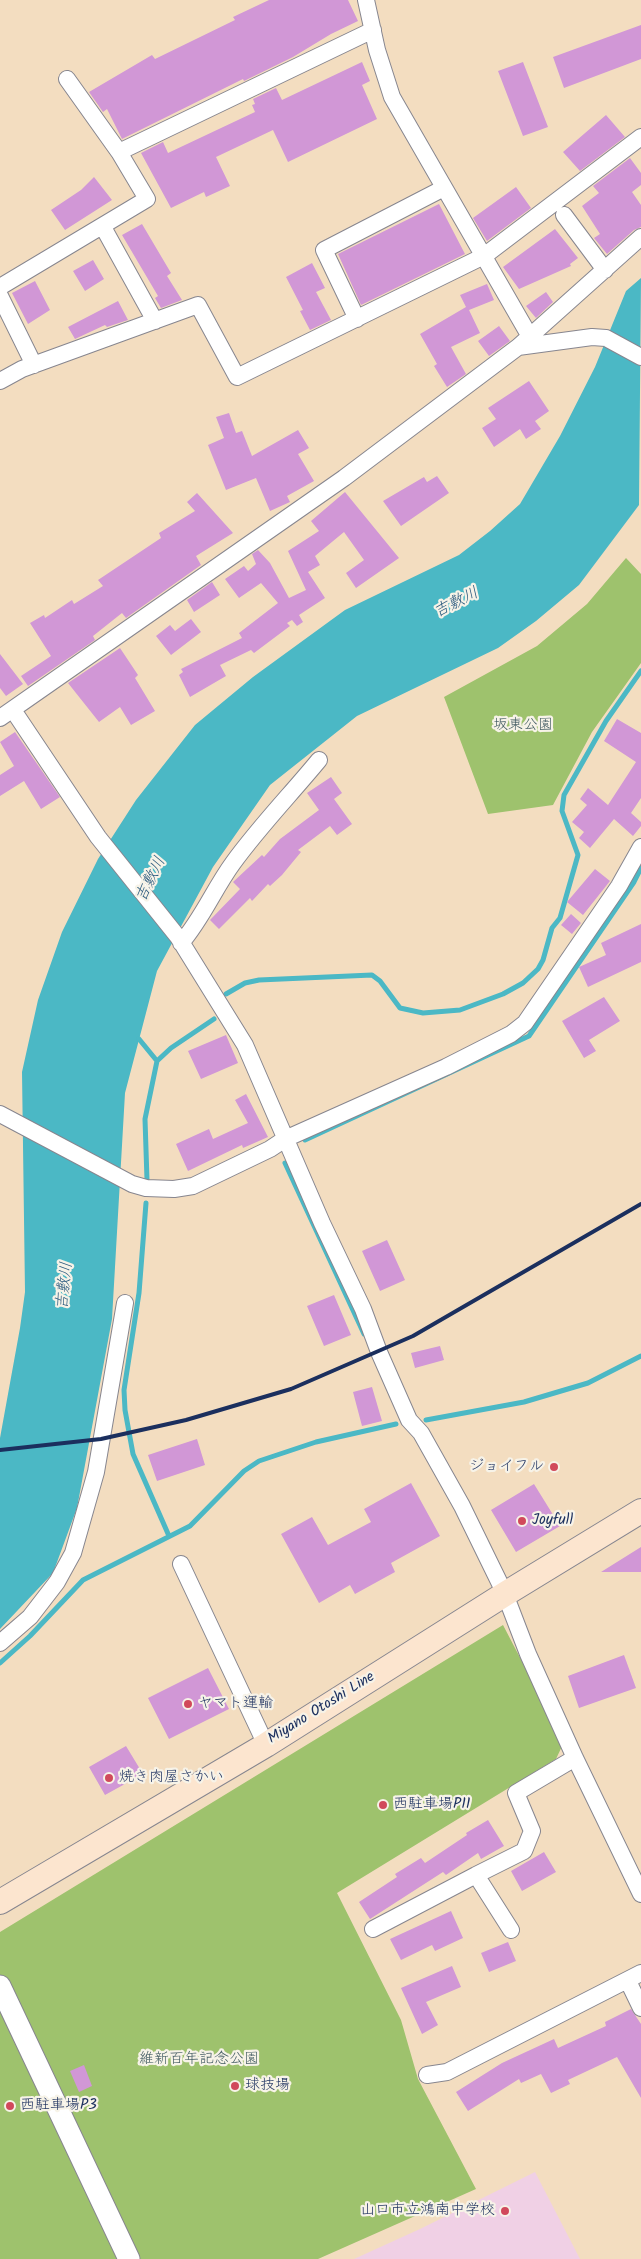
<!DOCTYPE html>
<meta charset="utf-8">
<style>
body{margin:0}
canvas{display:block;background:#f3ddc0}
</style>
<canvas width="641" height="2259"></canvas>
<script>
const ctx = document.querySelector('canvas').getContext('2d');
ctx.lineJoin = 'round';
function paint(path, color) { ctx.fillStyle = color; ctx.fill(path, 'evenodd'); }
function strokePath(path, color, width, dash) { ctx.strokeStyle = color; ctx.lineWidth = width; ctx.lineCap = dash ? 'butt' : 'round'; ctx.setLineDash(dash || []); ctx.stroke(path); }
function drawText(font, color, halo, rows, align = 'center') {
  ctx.font = font + ' Kalam,"Klee One",sans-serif'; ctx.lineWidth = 4.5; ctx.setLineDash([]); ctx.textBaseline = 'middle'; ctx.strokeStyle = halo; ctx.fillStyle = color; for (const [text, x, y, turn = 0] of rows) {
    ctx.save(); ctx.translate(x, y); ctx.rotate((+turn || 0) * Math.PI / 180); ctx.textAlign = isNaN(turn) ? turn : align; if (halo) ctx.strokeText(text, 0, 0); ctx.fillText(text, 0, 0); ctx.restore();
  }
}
paint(new Path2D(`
 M535,2172L580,2259H354L420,2229Z`), '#f0d0e5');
paint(new Path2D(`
 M626,558L641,574V663L592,732L553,805L488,814L444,697L537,646L587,604Z
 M503,1625L564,1742L556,1759L337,1893L401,2020L418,2079L476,2189L318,2259H0V1932Z`), '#9ec26d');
paint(new Path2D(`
 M641,278L639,505L579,585L536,621L498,648L357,716L270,785L213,867L157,971L125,1093L112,1319L77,1508L53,1573L0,1629V1438L20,1328L25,1292L22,1072L38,1000L62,932L98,859L136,800L195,725L253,677L345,610L459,555L490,531L520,504L560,436L595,367L626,291Z`), '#4bb8c5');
strokePath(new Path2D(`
 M226,994L245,983L259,980L372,975L380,981L400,1008L423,1013L460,1010L503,994L523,983L538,969L543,960L552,928L560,918L578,855L562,811L564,795L606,721L641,671
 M139,1039L157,1061L145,1119L147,1180
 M157,1061L171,1048L214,1019
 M305,1140L529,1036L634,882L641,868
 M285,1163L364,1334
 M146,1203L139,1293L124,1390L125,1410L133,1454L169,1536
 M426,1420L524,1402L588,1383L641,1356
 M0,1663L30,1636L83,1580L190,1526L244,1471L259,1461L316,1442L396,1424`), '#4bb8c5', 5);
paint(new Path2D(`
 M269,0H348L358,21L331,34L293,57L244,81L243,79L122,139L107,109L103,112L89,92L152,55L155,59L235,20L233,17Z
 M641,25V59L564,88L553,57Z
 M362,62L370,81L362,85L377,119L288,162L273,130L216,157L230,186L206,197L204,192L171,208L141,153L163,142L168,153L255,112L252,105L255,104L253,99L276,88L282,100Z
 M523,62L548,127L523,136L498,71Z
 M606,115L625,137L580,171L563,152Z
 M630,158L641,173V185L632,192L641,205V227L634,230L607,254L594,238L600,234L582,206L599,193L593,186Z
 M94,177L112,200L65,230L51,210L81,190Z
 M516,187L531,208L487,241L473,218Z
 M439,204L465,254L361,305L338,254Z
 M142,224L171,273L167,276L182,300L161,308L155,298L158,296L122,235Z
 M555,229L578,258L570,264L571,266L519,289L503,267Z
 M93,260L104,279L85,291L73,271Z
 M312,263L325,288L316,292L331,320L310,330L300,311L303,310L286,277Z
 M35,281L50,310L28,324L12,293Z
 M487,284L494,300L469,310L480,333L451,347L466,374L447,387L434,366L437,364L420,334L466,307L460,295Z
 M546,292L553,302L536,318L526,306Z
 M118,301L128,320L107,327L105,325L75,339L68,327Z
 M499,326L510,341L489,356L478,341Z
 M529,381L549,411L535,421L541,429L526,439L520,429L494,447L482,428L496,419L488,408Z
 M229,413L236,433L242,431L252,456L298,430L309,448L298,454L314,481L287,496L290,502L270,511L256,478L226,490L208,445L224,438L216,417Z
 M437,476L449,493L401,526L383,501L424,477L427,482Z
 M345,492L399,558L356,588L346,573L364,560L344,532L315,556L320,565L308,572L325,598L299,615L303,622L297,626L292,620L287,623L290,626L254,653L251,650L220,665L226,676L190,697L179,675L183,672L181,669L242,638L239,633L278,603L261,583L239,598L225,579L244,566L248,571L256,564L252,554L258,550L270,563L289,598L306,590L288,551L319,531L311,521Z
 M197,493L233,533L196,556L201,565L126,618L122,613L93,636L95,640L28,686L21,676L51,656L30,623L44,615L45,618L72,600L74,604L103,586L98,580L161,538L159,533L195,511L187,502Z
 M212,582L220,595L194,612L187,600Z
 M191,619L201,632L171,655L156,636L170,625L175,631Z
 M120,648L138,675L135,678L155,711L131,725L120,707L99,722L68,683Z
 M0,654L23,684L6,696L0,688Z
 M617,719L641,733V798L631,813L641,822V826L633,836L614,819L590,848L579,838L584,832L572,822L587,805L580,799L588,788L608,805L636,762L604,741Z
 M15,732L60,797L41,809L24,781L0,796V775L14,766L0,742Z
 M331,777L342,793L334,799L352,824L337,835L330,826L298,850L301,852L282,875L270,886L268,884L252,901L250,898L219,929L210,920L240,889L233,882L262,855L264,857L280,839L319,810L307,793Z
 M595,869L610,881L583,915L567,902Z
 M571,914L581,923L572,934L561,925Z
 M641,924V962L588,987L579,967L606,955L601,943Z
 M604,997L620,1021L589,1040L596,1051L584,1058L562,1021Z
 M226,1035L238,1063L201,1079L188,1051Z
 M246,1094L268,1137L243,1148L242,1145L188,1171L176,1144L209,1129L213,1139L248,1123L235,1100Z
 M387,1240L405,1280L380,1291L362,1251Z
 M334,1295L351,1335L324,1346L307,1306Z
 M440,1346L444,1360L415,1368L411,1353Z
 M372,1387L382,1421L362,1426L353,1392Z
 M197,1439L205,1465L157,1481L148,1455Z
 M411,1483L440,1536L391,1563L395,1572L355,1594L350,1585L319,1603L281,1534L312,1517L328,1545L371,1522L364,1509Z
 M534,1484L560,1526L516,1552L491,1510Z
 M641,1547V1572H601Z
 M624,1655L636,1688L579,1708L568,1676Z
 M208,1668L229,1709L169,1739L148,1698Z
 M126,1746L143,1774L105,1795L89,1767Z
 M488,1820L504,1846L481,1859L478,1853L446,1875L443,1872L370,1919L359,1902L397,1877L395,1874L421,1858L425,1863L467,1835L466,1833Z
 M544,1852L556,1872L522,1891L511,1871Z
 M451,1911L463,1938L435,1951L432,1945L401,1960L390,1939Z
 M508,1942L516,1961L489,1972L481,1953Z
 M452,1966L461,1987L426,2002L438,2025L422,2034L401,1988Z
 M631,2009L641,2024V2098L617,2057L568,2080L570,2084L551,2093L541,2074L521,2083L519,2079L468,2111L456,2092L502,2063L554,2039L558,2048L606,2026L605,2022Z
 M84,2065L92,2086L79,2092L70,2071Z`), '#d197d6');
const minor = new Path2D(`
 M366,0L377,50L392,97L529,335
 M67,79L119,152
 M564,215L605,270
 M103,227L155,321
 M0,287L147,199L119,152L373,30
 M0,296L34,365
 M357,319L324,250L444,188
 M518,347L592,337L606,338L641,357
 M0,381L22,369L198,305L237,377L484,256L641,137
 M13,710L98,837L178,937L245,1045L322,1223L363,1309L379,1352L409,1420L421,1433L462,1506L505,1594L528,1654L575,1758L641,1894
 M0,718L344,478L518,347L641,237
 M181,943C202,919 214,889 233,863C259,827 291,794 319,760
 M0,1114L132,1184L146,1188L174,1189L193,1186L270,1149L285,1139L446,1067L511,1034L525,1023L619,886L641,847
 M181,1564L266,1745
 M0,1643L30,1617L57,1582L73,1553L96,1472L125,1303
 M373,1929L476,1875
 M511,1930L476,1875L524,1851L532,1831L516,1793L575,1758
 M628,1981L641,2008
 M427,2075L447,2072L641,1973`);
const tertiary = new Path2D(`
 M0,1986L129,2259`);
const secondary = new Path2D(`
 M0,1902L266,1745L505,1594L641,1511`);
strokePath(minor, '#87868f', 18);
strokePath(tertiary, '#87868f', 23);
strokePath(secondary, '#87868f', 26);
strokePath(minor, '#fff', 16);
strokePath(tertiary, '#fff', 21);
strokePath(secondary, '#fce5cf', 24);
strokePath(new Path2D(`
 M0,1450L101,1439L186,1420L291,1389L413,1336L641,1204`), '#1b2f5e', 4);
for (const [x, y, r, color] of [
 [554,1467,5,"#d1495b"],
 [522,1521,5,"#d1495b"],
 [188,1704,5,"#d1495b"],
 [109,1778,5,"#d1495b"],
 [383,1805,5,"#d1495b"],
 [235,2086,5,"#d1495b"],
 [10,2106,5,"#d1495b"],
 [505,2211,5,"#d1495b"]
]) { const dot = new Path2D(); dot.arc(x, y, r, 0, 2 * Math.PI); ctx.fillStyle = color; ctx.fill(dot); strokePath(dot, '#f7f3e8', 2); }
drawText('15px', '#425b62', '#f7f3e8', [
 ["坂東公園",523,726],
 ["維新百年記念公園",199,2060]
]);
drawText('15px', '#1b2f5e', '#f7f3e8', [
 ["ジョイフル",544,1467,"right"],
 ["Joyfull",532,1521],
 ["ヤマト運輸",198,1704],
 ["焼き肉屋さかい",119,1778],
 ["西駐車場P11",393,1805],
 ["球技場",245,2086],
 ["西駐車場P3",20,2106],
 ["山口市立鴻南中学校",495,2211,"right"]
], 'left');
drawText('15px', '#1b2f5e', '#f7f3e8', [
 ["Miyano Otoshi Line",322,1709,-32]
]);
drawText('italic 16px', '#29587d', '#f7f3e8', [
 ["吉敷川",457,604,-27],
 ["吉敷川",152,880,-64],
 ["吉敷川",66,1286,-84]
]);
</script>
